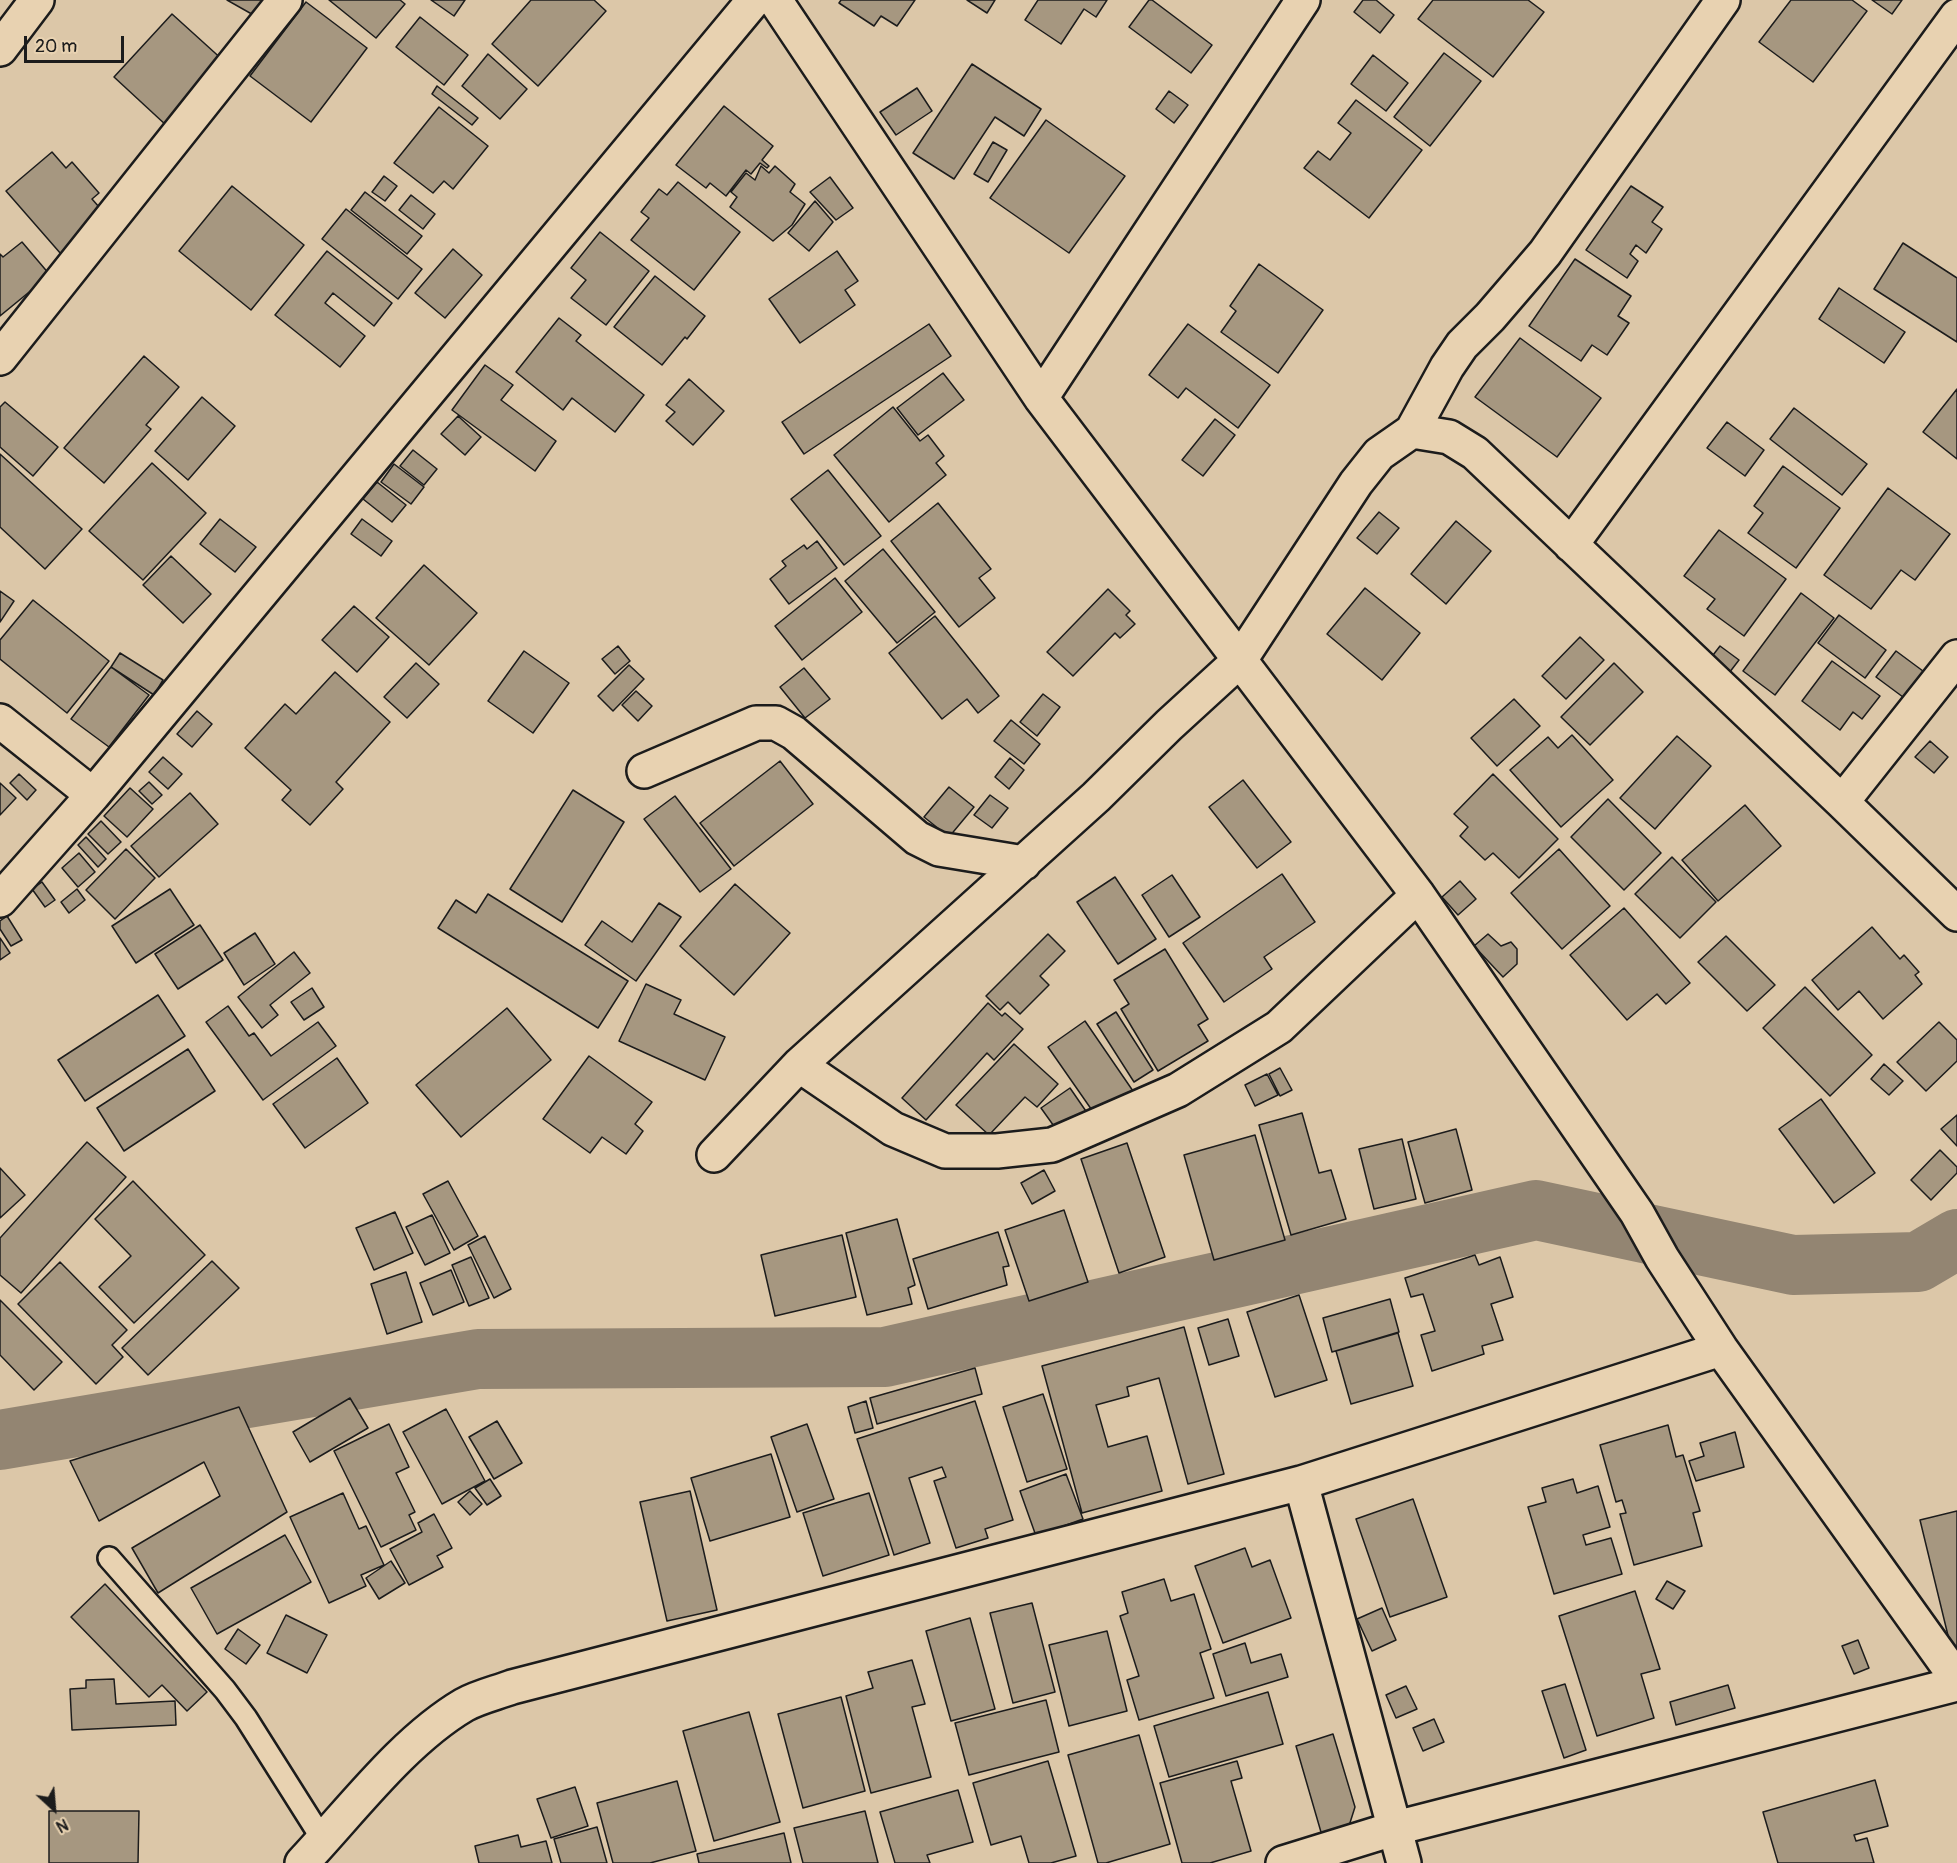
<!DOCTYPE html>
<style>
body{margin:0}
#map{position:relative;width:1957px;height:1863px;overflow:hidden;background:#dcc7a8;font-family:Pangolin,sans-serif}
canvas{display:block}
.north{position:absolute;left:24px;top:1779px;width:60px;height:60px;-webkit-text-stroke:4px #e8d2b1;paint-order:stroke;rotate:154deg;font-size:16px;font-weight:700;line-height:24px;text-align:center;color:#1c1c1c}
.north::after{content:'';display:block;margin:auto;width:21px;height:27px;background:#1c1c1c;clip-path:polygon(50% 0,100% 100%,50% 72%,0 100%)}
.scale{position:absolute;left:24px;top:36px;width:100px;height:27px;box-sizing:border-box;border:3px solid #1c1c1c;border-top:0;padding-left:8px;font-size:18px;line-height:21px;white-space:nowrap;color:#1c1c1c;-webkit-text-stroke:4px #e8d2b1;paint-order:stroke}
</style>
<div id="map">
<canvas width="1957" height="1863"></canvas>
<div class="north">N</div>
<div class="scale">20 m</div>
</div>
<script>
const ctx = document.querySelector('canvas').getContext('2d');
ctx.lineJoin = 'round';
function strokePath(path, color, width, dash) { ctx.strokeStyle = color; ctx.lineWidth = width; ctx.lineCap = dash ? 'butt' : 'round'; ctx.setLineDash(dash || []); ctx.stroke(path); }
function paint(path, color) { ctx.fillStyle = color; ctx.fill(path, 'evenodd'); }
strokePath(new Path2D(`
 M0,1440L478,1359L885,1357L1536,1210L1793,1265L1918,1262L1957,1239`), '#938572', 60);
const building = new Path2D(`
 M227,0H268L257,17Z
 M329,0H400L405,4L376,38Z
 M431,0H465L454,16Z
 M531,0H594L606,11L538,86L492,44Z
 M841,0H915L897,26L881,16L874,26L839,3Z
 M967,0H995L987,13Z
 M1038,0H1107L1096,17L1084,9L1061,44L1025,20Z
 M1149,0H1152L1212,45L1191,73L1129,27Z
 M1363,0H1376L1394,15L1380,33L1354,12Z
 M1433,0H1528L1544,12L1493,77L1418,19Z
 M1791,0H1852L1867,11L1813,82L1759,42Z
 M1872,0H1902L1892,14Z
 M306,2L367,48L311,122L250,76Z
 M172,14L225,62L167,126L114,77Z
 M420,17L468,55L444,85L396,47Z
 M1444,53L1481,81L1430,146L1394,117Z
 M488,54L527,89L500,119L462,86Z
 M1373,55L1408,83L1386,111L1351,84Z
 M972,64L1041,109L1024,136L995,117L954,179L913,153Z
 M437,86L478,118L472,125L432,94Z
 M917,88L932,111L896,135L880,112Z
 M1169,91L1188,105L1174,123L1156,109Z
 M1356,100L1422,150L1369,218L1304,168L1318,151L1330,160L1351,133L1338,123Z
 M724,106L773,146L762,160L769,166L767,168L760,163L751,174L746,170L726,196L710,183L706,188L676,165Z
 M439,107L488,146L453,189L444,181L433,193L394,163Z
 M1046,120L1125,176L1069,253L990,198Z
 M993,142L1007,150L988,182L974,174Z
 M52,152L66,168L72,162L99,193L92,199L106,215L61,254L6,191Z
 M761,166L769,173L775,166L795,184L790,192L805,204L792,225L773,241L730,207L737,197L731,192L746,173L755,180Z
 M384,176L397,186L385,201L372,192Z
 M830,177L853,208L836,220L810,192Z
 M678,182L740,232L694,290L631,240L649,218L641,212L659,189L667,195Z
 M232,186L304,245L251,310L179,251Z
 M1631,186L1663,207L1652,222L1662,229L1646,253L1636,245L1630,254L1638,261L1627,278L1586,250Z
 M365,192L422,236L407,254L351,210Z
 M411,195L435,214L423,229L399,210Z
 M815,201L833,222L809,251L788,233Z
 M346,209L422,269L398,299L322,239Z
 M600,232L649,271L606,325L571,298L586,280L571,268Z
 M22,242L50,275L0,316V254L3,257Z
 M1903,243L1957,278V342L1874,289Z
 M453,249L482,275L445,318L415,293Z
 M327,251L392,303L374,326L333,293L325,303L365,336L340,367L275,315Z
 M837,251L858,281L845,290L855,305L800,343L769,299Z
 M1575,259L1631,296L1618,316L1629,323L1607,355L1592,345L1581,361L1529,326Z
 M1259,264L1323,310L1278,373L1221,332L1236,311L1230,306Z
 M655,276L705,316L687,339L685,337L662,365L614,327Z
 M1839,288L1905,332L1884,363L1819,319Z
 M559,318L581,335L576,341L644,395L615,432L572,398L563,410L516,372Z
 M929,324L951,356L804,454L782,422Z
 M1188,324L1270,385L1238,428L1186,388L1178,398L1149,375Z
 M1520,338L1601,398L1557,457L1475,397Z
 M144,356L179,387L146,425L151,429L104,483L64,448Z
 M485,365L513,385L501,400L556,441L535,471L452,410Z
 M943,373L964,400L918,435L897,408Z
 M689,379L724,411L693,445L666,421L675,412L666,405Z
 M1957,389V459L1923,432Z
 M202,397L235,426L188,480L155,451Z
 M5,402L58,447L33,476L0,447V407Z
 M893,407L920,441L928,435L944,456L936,463L946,475L889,522L834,455Z
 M1794,408L1867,464L1842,495L1770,439Z
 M458,416L481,437L465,455L441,434Z
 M1215,419L1235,435L1203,476L1182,460Z
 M1727,422L1764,450L1745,476L1707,448Z
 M413,450L437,469L424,485L400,466Z
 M0,454L82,529L45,569L0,527Z
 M152,463L206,513L143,580L89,531Z
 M394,464L424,487L411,504L381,482Z
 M1783,466L1840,508L1796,568L1748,533L1763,513L1754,506Z
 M828,470L881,536L844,565L791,499Z
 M377,482L406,505L392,522L363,499Z
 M1888,488L1950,534L1915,580L1901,570L1871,609L1824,575Z
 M938,503L991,569L979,578L995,598L959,627L891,541Z
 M1379,512L1399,528L1377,554L1357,538Z
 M220,519L256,547L235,572L200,544Z
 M362,519L392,541L381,556L351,534Z
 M1456,521L1491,551L1446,604L1411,574Z
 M1719,530L1786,579L1744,636L1707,609L1715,599L1684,576Z
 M817,541L837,568L789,604L770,579L786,566L782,561L804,545L807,549Z
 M883,549L935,612L897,643L845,581Z
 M171,556L211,594L183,623L143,585Z
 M424,565L477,613L429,665L376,618Z
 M835,578L862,612L802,660L775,626Z
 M1365,588L1420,633L1382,680L1327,634Z
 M1108,589L1130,611L1126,615L1135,624L1120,638L1115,633L1073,676L1047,652Z
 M0,591L14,601L0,622Z
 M1801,593L1834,618L1775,695L1743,671Z
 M33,600L109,661L67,713L0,659V640Z
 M354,606L389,637L357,672L322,640Z
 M1839,615L1886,650L1865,678L1818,643Z
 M935,616L999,696L978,713L967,699L942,719L889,653Z
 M1580,637L1604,660L1566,699L1542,676Z
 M618,646L630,661L615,674L602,659Z
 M1720,646L1739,660L1729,673L1710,659Z
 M524,651L569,683L533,733L488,701Z
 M1896,651L1927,674L1907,700L1876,677Z
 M120,653L163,680L154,695L111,667Z
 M1832,661L1880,696L1862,719L1853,712L1840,730L1802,701Z
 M416,663L439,684L407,718L384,697Z
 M1614,663L1643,692L1590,745L1561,717Z
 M629,665L644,679L613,711L598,696Z
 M111,667L149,695L109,747L71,719Z
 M804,668L830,699L805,718L780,687Z
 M335,672L390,722L336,782L343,789L310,825L282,800L291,790L245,748L285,704L296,714Z
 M636,691L652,706L638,721L622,705Z
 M1043,694L1060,707L1037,736L1020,722Z
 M1514,699L1540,726L1497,766L1471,738Z
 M197,711L212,724L192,747L177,734Z
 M1011,720L1040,744L1024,764L994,741Z
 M1572,735L1613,780L1561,827L1510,770L1548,737L1558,748Z
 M1677,736L1711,766L1655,829L1620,798Z
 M1930,741L1948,757L1934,773L1915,757Z
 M163,757L182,774L168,789L149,772Z
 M1010,758L1024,770L1009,789L995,777Z
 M780,761L813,804L734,866L700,823Z
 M19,774L36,790L27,800L10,783Z
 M1493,774L1558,839L1519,878L1493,853L1485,860L1460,836L1468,827L1454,814Z
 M1243,780L1291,842L1257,868L1209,807Z
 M149,782L162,795L152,804L139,791Z
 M0,783L16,798L0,815Z
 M949,787L974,807L949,837L924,817Z
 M130,788L153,809L127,837L104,816Z
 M573,790L624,822L562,922L510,889Z
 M190,793L218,824L159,877L131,846Z
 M990,795L1008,808L992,828L974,815Z
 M675,796L731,869L700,892L644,819Z
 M1608,799L1661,853L1624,890L1571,837Z
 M1745,805L1781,846L1718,901L1682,860Z
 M101,821L121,842L108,854L88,834Z
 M86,837L106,859L98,867L78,845Z
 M126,849L155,878L115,919L86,890Z
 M1559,849L1610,906L1562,949L1511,893Z
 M79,853L95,872L78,887L62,868Z
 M1672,857L1716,902L1680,938L1635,894Z
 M1282,874L1315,922L1264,957L1272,969L1224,1002L1183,943Z
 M1172,875L1200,917L1169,937L1142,895Z
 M1115,877L1156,939L1118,964L1077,902Z
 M1460,881L1476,899L1458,915L1442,897Z
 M42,882L55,900L45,907L32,889Z
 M735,884L790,933L734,995L680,946Z
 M77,889L85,900L69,913L61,902Z
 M170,889L194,925L136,963L112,926Z
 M488,894L628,981L598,1028L438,928L456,900L476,913Z
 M659,903L681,917L636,981L585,945L602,921L632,942Z
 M1624,908L1690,983L1666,1004L1657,994L1627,1020L1570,955Z
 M7,916L22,940L11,946L0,929V921Z
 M200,925L223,960L178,989L155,954Z
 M1872,927L1900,959L1904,955L1919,972L1915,975L1922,984L1883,1019L1859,991L1838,1010L1812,980Z
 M255,933L275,964L244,985L224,953Z
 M1048,934L1065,951L1040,976L1049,985L1020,1014L1008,1002L1000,1010L986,996Z
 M1488,934L1501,946L1511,942L1517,949V964L1503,977L1474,946Z
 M1726,936L1775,985L1747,1011L1698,962Z
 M0,938L10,953L0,960Z
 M1165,949L1208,1019L1198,1025L1208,1041L1158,1071L1121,1009L1129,1004L1114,980Z
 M294,952L310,973L270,1005L278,1015L262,1028L238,997Z
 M646,984L681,1000L674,1014L725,1037L705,1080L619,1041Z
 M1805,987L1872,1055L1830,1096L1763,1028Z
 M312,988L324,1007L304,1020L291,1002Z
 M158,995L185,1036L85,1101L58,1060Z
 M988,1003L1002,1016L1005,1013L1023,1029L994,1060L987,1053L926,1120L902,1098Z
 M228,1006L249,1036L254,1033L271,1056L318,1022L336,1046L263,1100L206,1022Z
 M507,1008L551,1060L461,1137L416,1085Z
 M1116,1012L1153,1070L1134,1082L1097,1024Z
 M1085,1021L1133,1091L1096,1116L1048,1047Z
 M1939,1022L1957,1040V1061L1926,1091L1897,1062Z
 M1014,1044L1058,1084L1037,1107L1025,1097L989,1135L956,1105Z
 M188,1049L215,1091L124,1151L97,1108Z
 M589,1056L652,1102L635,1124L643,1131L626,1154L602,1137L590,1153L543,1119Z
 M337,1058L368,1103L305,1148L273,1104Z
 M1884,1064L1903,1081L1889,1095L1871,1079Z
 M1280,1068L1292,1090L1280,1096L1269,1074Z
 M1267,1074L1278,1095L1255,1106L1245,1085Z
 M1070,1088L1090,1117L1061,1136L1041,1108Z
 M1821,1099L1875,1173L1834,1203L1779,1129Z
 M1302,1113L1319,1173L1331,1170L1346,1219L1291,1235L1259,1125Z
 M1957,1115V1146L1941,1129Z
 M1456,1129L1472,1190L1425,1203L1408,1142Z
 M1255,1135L1285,1240L1214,1260L1184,1155Z
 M1402,1139L1416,1199L1374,1209L1359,1149Z
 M87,1142L126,1177L21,1293L0,1275V1238Z
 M1127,1143L1165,1257L1119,1273L1081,1159Z
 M1940,1150L1957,1167V1173L1931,1200L1911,1180Z
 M0,1168L25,1195L0,1218Z
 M1044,1170L1055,1191L1032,1204L1021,1183Z
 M133,1181L205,1255L134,1323L99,1287L131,1256L95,1219Z
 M448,1181L478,1236L454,1250L423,1194Z
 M1064,1210L1088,1282L1029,1301L1005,1230Z
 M395,1212L413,1253L374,1270L356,1228Z
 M432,1215L450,1253L425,1265L406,1227Z
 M897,1219L915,1285L908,1288L912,1304L867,1315L846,1233Z
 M998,1232L1009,1266L1003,1267L1007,1285L928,1309L913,1259Z
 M842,1235L856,1297L775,1316L761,1255Z
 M485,1236L511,1289L494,1298L468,1245Z
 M1475,1255L1479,1265L1500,1257L1513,1297L1491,1304L1503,1340L1482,1346L1484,1354L1432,1371L1421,1335L1435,1331L1423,1294L1411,1297L1405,1278Z
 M471,1257L489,1298L469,1306L452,1265Z
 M212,1261L239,1288L148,1375L122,1348Z
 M60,1262L127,1330L112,1345L123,1357L96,1384L18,1304Z
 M451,1270L464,1302L433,1315L420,1283Z
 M406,1272L422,1322L387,1334L371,1284Z
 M1299,1295L1327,1380L1275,1397L1247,1312Z
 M1390,1299L1399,1332L1332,1352L1323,1318Z
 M0,1300L62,1362L34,1390L0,1355Z
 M1228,1319L1239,1356L1209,1365L1198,1328Z
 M1184,1327L1224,1474L1188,1484L1159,1378L1127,1387L1129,1396L1096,1405L1108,1447L1147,1436L1162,1491L1082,1513L1042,1366Z
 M1398,1333L1413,1386L1351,1404L1336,1351Z
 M975,1368L982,1394L877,1424L870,1398Z
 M1043,1394L1067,1469L1027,1482L1003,1407Z
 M350,1398L368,1428L310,1462L293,1432Z
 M866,1401L873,1428L855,1433L848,1407Z
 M975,1401L1013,1520L985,1529L988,1538L956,1548L934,1481L946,1477L942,1467L909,1478L930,1543L894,1555L857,1439Z
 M239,1407L287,1512L158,1593L132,1548L220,1496L204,1462L99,1521L70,1461Z
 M446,1409L485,1481L442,1504L403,1432Z
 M497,1421L522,1463L494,1479L469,1437Z
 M389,1424L409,1467L396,1473L415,1512L409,1515L416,1530L381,1547L334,1451Z
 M807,1424L834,1499L797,1512L771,1437Z
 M1668,1425L1676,1457L1683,1455L1700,1511L1693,1513L1702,1546L1634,1565L1620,1514L1626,1513L1622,1500L1616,1502L1600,1445Z
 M1735,1432L1744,1467L1696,1481L1689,1461L1704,1456L1700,1443Z
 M771,1454L790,1517L710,1541L691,1478Z
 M1066,1474L1083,1519L1036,1536L1020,1491Z
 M490,1479L501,1496L487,1505L475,1488Z
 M1573,1479L1577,1493L1598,1486L1610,1527L1583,1535L1586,1545L1611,1538L1622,1574L1554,1594L1528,1507L1546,1502L1542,1488Z
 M470,1491L482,1504L470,1515L458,1502Z
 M690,1491L717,1610L667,1621L640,1502Z
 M343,1493L359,1529L366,1526L384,1565L361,1575L366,1586L329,1603L290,1517Z
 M869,1493L889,1555L823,1576L803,1513Z
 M1413,1499L1447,1597L1390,1617L1356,1519Z
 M1957,1511V1651L1952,1652L1920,1520Z
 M434,1514L452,1548L437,1556L443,1567L409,1585L390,1549L422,1532L418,1523Z
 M285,1535L311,1582L217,1634L191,1588Z
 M1245,1548L1252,1567L1270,1560L1291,1618L1223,1643L1195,1566Z
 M391,1561L405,1583L379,1599L366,1578Z
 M1164,1579L1171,1601L1194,1594L1211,1649L1200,1653L1214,1698L1139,1720L1127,1680L1139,1676L1120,1616L1128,1613L1122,1592Z
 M1667,1581L1685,1591L1673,1609L1656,1599Z
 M105,1584L207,1692L187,1711L162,1685L149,1697L71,1617Z
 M1635,1591L1660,1669L1641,1674L1654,1718L1597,1736L1559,1616Z
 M1032,1603L1055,1692L1013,1703L990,1613Z
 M1382,1608L1396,1640L1372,1651L1357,1619Z
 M286,1615L327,1635L307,1673L267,1653Z
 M970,1618L995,1709L951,1721L926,1631Z
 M238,1629L260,1645L246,1664L225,1649Z
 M1107,1631L1127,1711L1069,1726L1049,1645Z
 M1858,1640L1869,1668L1854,1674L1842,1646Z
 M1245,1643L1251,1663L1281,1654L1288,1677L1226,1696L1213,1654Z
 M912,1660L925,1704L912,1707L931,1777L871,1793L846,1696L873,1688L868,1672Z
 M114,1679L116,1704L175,1701L176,1725L72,1730L70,1689L86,1688V1680Z
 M1565,1684L1586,1750L1564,1758L1542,1691Z
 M1728,1685L1735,1708L1676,1725L1670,1702Z
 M1406,1686L1417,1709L1396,1718L1386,1695Z
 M1268,1692L1283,1744L1169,1777L1154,1726Z
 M841,1697L865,1791L803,1808L778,1714Z
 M1046,1700L1059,1752L969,1775L955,1723Z
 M749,1712L780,1822L714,1841L683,1731Z
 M1434,1719L1444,1742L1423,1751L1413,1728Z
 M1333,1734L1355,1807L1348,1829L1323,1839L1296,1746Z
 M1139,1735L1170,1844L1106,1863H1098L1068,1755Z
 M1048,1761L1076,1856L1051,1863H1029L1021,1836L991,1845L973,1783Z
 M1237,1761L1242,1778L1231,1781L1251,1851L1210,1863H1182L1160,1783Z
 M1875,1780L1888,1826L1854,1835L1856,1841L1867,1838L1874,1863H1778L1763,1812Z
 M677,1781L696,1851L650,1863H613L597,1803Z
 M575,1787L588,1826L551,1838L537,1799Z
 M958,1790L973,1842L927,1855L930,1863H895L880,1812Z
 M49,1811H139L138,1863H49Z
 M865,1811L878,1863H803L794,1828Z
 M597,1827L607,1863H561L554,1839Z
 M784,1833L791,1863H699L697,1854Z
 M518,1835L521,1847L546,1841L552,1863H479L475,1846Z`);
paint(building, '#a69780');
strokePath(building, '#1c1c1c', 1.5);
const service = new Path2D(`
 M109,1558L225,1690L246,1718L323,1840`);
const minor = new Path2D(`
 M775,0L1041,398L1418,895L1637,1213L1662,1258L1721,1349L1957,1679
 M0,49L37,0
 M0,358L285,0
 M1041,398L1303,0
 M1412,431L1449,437L1475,453L1842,802L1957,914
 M1571,545L1957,16
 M0,721L93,795
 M644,771L756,723H776L794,733L917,838L939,849L1024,863
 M1842,802L1957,657
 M0,900L93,795L754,0
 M799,1065L893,1129L945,1151H997L1052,1145L1178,1090L1279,1027L1418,895
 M714,1155L799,1065L1096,797L1169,725L1240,660L1356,483L1379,454L1412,431L1447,367L1462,345L1490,317L1545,253L1723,0
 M1301,1483L1404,1863
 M302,1863C351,1811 403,1741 464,1705C478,1697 496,1693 512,1687L1301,1483L1721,1349
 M1283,1863L1396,1828L1957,1684`);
strokePath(service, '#1c1c1c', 26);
strokePath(minor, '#1c1c1c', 38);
strokePath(service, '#e8d2b1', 21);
strokePath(minor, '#e8d2b1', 33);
</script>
